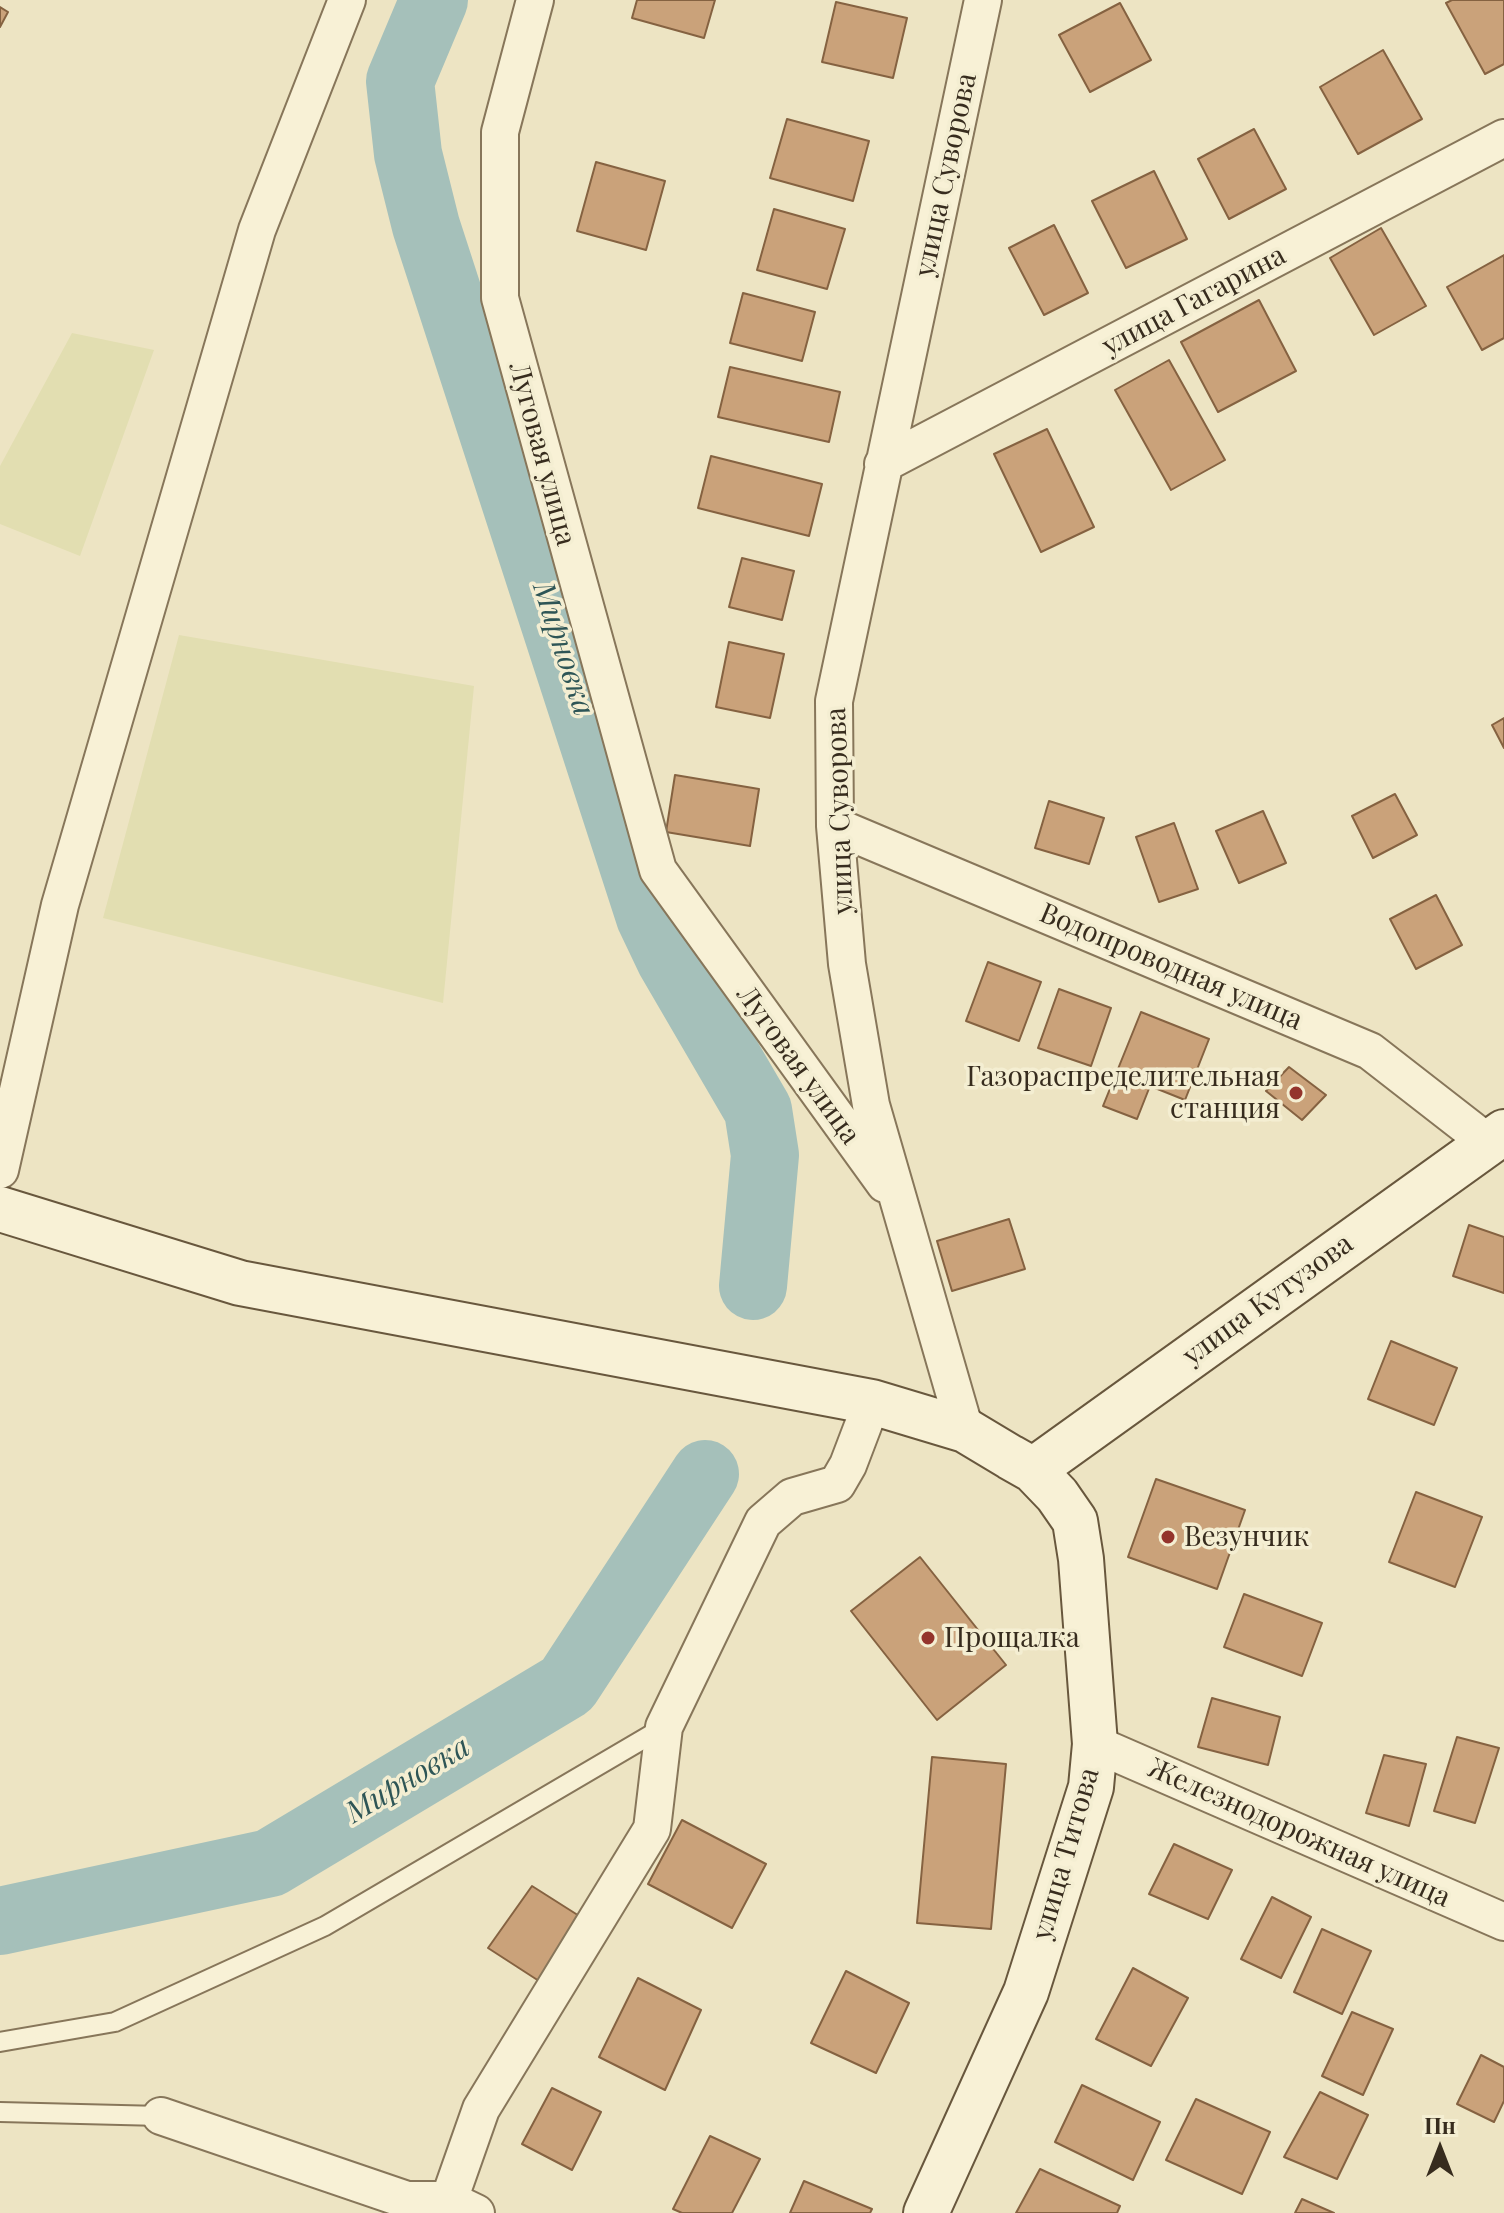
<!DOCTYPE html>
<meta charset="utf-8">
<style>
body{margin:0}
#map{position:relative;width:1504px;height:2213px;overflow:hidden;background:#ede4c3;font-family:"Playfair Display",serif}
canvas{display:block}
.north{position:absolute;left:1400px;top:2109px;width:80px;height:80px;-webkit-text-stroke:6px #f4eed2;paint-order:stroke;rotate:0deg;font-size:22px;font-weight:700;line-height:32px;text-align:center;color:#372c1e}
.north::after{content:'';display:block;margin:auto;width:28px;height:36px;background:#372c1e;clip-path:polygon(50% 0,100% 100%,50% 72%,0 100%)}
</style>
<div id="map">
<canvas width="1504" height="2213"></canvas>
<div class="north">Пн</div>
</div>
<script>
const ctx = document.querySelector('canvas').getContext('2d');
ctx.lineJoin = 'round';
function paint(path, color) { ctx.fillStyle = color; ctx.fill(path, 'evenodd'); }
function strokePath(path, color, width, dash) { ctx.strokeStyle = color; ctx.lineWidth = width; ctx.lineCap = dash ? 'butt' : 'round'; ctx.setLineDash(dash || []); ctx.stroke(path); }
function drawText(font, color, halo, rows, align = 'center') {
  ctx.font = font + ' "Playfair Display",serif'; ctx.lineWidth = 7; ctx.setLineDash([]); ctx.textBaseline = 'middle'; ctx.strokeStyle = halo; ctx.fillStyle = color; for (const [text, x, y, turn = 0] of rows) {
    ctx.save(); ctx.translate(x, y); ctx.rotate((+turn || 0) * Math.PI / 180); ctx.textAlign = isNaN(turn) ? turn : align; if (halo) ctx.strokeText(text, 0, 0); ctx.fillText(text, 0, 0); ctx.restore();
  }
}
paint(new Path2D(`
 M72,333L154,350L80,556L0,524V466Z
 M179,635L474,686L443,1003L103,918Z`), '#e2deb1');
strokePath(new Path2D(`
 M434,0L400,81L408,154L426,226L650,917L670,959L758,1110L765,1155L753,1286
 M0,1921L270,1863L567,1685L705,1474`), '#a5c0ba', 68);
const building = new Path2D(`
 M637,0H715L704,38L632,18Z
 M1452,0H1504V64L1485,74L1446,3Z
 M836,2L907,18L893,78L822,62Z
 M1120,3L1151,60L1090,92L1059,35Z
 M0,7L8,12L0,27Z
 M1383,50L1422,119L1358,154L1320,87Z
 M787,119L869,141L853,201L770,178Z
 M1254,129L1286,189L1229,219L1198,159Z
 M596,162L665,181L646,250L577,231Z
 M1154,171L1187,239L1126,268L1092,201Z
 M774,209L845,229L827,289L757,270Z
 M1054,225L1088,293L1044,315L1009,248Z
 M1381,228L1426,306L1374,335L1330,258Z
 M1504,255V338L1482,350L1447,287Z
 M743,293L815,312L802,361L730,343Z
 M1259,300L1296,371L1218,412L1181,342Z
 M1169,360L1225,460L1171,490L1115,390Z
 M730,367L840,392L829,442L718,417Z
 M1047,429L1094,527L1041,552L994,454Z
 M711,456L822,484L809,536L698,508Z
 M742,558L794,571L782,620L729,607Z
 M729,642L784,654L770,718L716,707Z
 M1504,718V748L1492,725Z
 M675,775L759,789L750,846L666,832Z
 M1395,794L1417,835L1373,858L1352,816Z
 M1049,801L1104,818L1089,864L1035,848Z
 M1263,811L1286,863L1239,883L1216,831Z
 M1174,823L1198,889L1159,902L1136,837Z
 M1436,895L1462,945L1416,969L1390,919Z
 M988,962L1041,982L1019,1041L966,1021Z
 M1059,989L1111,1008L1091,1066L1038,1048Z
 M1141,1012L1209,1039L1185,1100L1150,1086L1137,1119L1103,1106Z
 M1289,1067L1326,1095L1302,1120L1266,1091Z
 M1009,1219L1025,1269L952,1291L937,1241Z
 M1469,1225L1504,1237V1293L1453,1276Z
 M1391,1341L1457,1368L1434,1425L1368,1399Z
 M1156,1479L1245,1510L1217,1589L1128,1557Z
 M1416,1492L1482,1517L1455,1587L1389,1562Z
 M920,1557L1006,1665L937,1720L851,1611Z
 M1244,1594L1322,1623L1302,1676L1224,1647Z
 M1212,1698L1280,1717L1268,1765L1198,1747Z
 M1457,1737L1499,1748L1475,1823L1434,1811Z
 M1384,1755L1426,1764L1409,1826L1366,1813Z
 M932,1757L1006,1764L991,1929L917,1923Z
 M682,1820L766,1864L732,1928L648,1884Z
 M1174,1844L1232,1870L1208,1919L1149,1894Z
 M532,1886L584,1919L539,1981L488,1948Z
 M1272,1897L1311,1917L1281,1978L1241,1959Z
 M1322,1929L1371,1951L1342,2014L1294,1992Z
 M1133,1968L1188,1998L1151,2066L1096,2039Z
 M846,1971L909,2003L876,2073L811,2043Z
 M638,1978L701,2010L665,2090L599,2057Z
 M1352,2012L1393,2029L1363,2095L1322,2076Z
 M1481,2055L1504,2067V2101L1494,2122L1457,2104Z
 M1082,2085L1160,2122L1133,2180L1055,2142Z
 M552,2088L601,2112L572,2170L522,2144Z
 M1320,2092L1368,2115L1337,2179L1284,2157Z
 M1196,2099L1270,2132L1242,2194L1166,2160Z
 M710,2136L760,2159L732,2213H682L673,2209Z
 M1040,2169L1120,2206L1117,2213H1016Z
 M804,2181L872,2209L870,2213H790Z
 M1302,2199L1334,2213H1295Z`);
paint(building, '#caa27a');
strokePath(building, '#856241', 2);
const service = new Path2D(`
 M0,2042L115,2022L325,1926L664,1727
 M0,2112L161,2116`);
const minor = new Path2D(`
 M535,0L500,132V298L658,870L885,1184
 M883,464L1504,138
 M835,826L1370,1051L1487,1142
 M0,1170L60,905L257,230L347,0
 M965,1430L871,1105L847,964L835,826L834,701L983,0
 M1095,1744L1504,1922
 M161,2116L407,2200H449L476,2213
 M449,2200L481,2109L652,1829L664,1727L763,1522L792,1497L837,1484L848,1465L872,1402`);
const secondary = new Path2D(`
 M0,1209L240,1283L872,1402L965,1430L1010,1457L1033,1470L1057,1495L1075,1521L1081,1559L1095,1744L1091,1787L1026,1992L926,2213
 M1033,1470L1504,1132`);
strokePath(service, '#87765a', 22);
strokePath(minor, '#87765a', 40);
strokePath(secondary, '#68573d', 48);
strokePath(service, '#f8f1d6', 18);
strokePath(minor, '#f8f1d6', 36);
strokePath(secondary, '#f8f1d6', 44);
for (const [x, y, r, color] of [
 [1296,1093,8,"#94342c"],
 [1168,1537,8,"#94342c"],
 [928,1638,8,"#94342c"]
]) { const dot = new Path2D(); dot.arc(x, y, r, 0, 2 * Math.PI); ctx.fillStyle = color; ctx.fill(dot); strokePath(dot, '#f4eed2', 3); }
drawText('28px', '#372c1e', '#f4eed2', [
 ["улица Суворова",946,175,-78],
 ["улица Гагарина",1194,301,-28],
 ["Луговая улица",542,454,75],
 ["улица Суворова",840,811,-92],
 ["Водопроводная улица",1171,967,23],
 ["Луговая улица",798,1065,54],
 ["улица Кутузова",1268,1300,-36],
 ["Железнодорожная улица",1299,1833,24],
 ["улица Титова",1066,1854,-74]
]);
drawText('28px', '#372c1e', '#f4eed2', [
 ["Газораспределительная",1280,1077,"right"],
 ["станция",1280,1109,"right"],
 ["Везунчик",1184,1537],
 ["Прощалка",944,1638]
], 'left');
drawText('italic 30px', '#2e5556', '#f4eed2', [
 ["Мирновка",563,649,72],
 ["Мирновка",408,1780,-31]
]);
</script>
